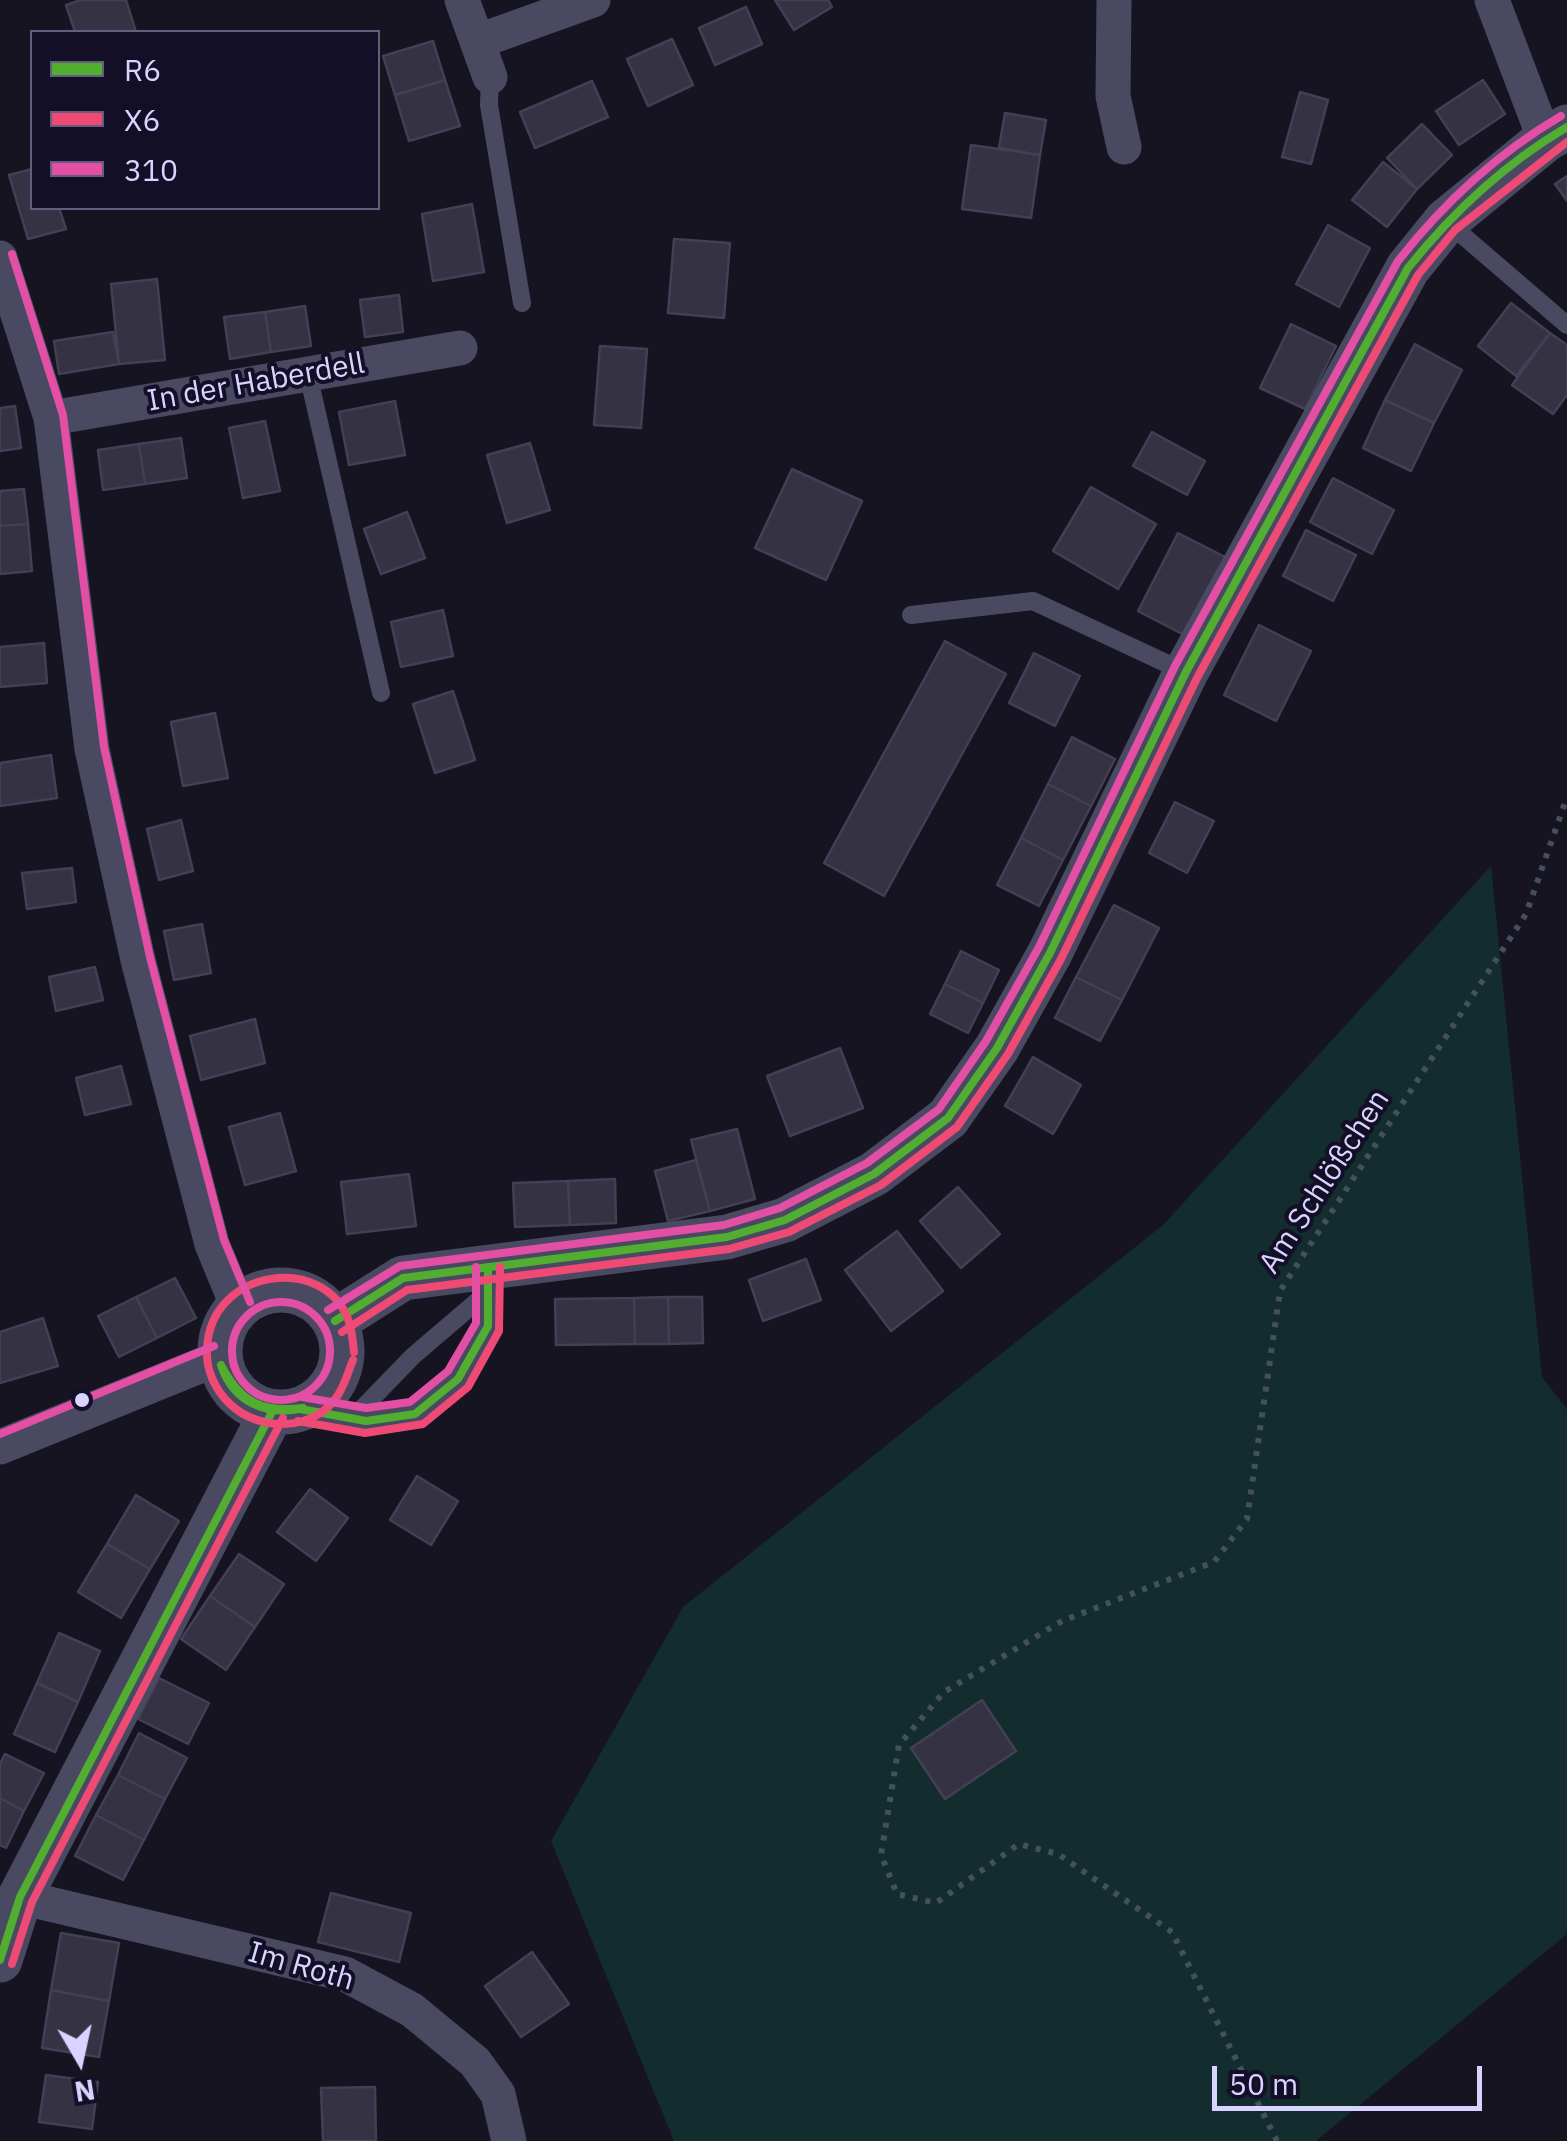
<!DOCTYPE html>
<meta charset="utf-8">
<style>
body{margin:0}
#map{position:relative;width:1567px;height:2141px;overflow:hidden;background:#161421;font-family:"IBM Plex Sans",sans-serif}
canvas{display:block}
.legend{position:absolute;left:30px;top:30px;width:350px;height:180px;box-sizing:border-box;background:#130f26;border:2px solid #625e7d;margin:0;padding:12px 18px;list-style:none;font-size:30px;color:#d9d4ff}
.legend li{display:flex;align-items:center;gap:20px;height:50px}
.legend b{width:50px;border:2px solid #625e7d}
.north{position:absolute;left:30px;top:2011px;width:100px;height:100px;-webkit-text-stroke:8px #130f26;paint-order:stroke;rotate:171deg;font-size:28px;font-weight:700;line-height:40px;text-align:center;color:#d9d4ff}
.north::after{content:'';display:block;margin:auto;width:35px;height:45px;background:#d9d4ff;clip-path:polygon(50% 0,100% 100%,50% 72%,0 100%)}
.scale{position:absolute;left:1212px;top:2066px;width:270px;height:45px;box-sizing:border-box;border:5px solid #d9d4ff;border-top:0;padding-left:12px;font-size:30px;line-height:35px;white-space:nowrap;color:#d9d4ff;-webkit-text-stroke:8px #130f26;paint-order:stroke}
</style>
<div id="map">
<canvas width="1567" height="2141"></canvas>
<ul class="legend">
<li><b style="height:12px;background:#51ae31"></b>R6</li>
<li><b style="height:12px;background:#ef4a76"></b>X6</li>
<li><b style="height:12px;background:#e24fa5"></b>310</li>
</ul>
<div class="north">N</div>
<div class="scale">50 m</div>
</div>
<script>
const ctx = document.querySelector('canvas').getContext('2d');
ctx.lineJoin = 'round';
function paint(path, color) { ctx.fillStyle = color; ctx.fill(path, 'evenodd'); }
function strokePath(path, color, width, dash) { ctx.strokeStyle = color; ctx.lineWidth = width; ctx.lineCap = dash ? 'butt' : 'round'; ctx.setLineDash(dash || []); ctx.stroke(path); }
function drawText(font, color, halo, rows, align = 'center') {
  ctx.font = font + ' "IBM Plex Sans",sans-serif'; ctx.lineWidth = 8; ctx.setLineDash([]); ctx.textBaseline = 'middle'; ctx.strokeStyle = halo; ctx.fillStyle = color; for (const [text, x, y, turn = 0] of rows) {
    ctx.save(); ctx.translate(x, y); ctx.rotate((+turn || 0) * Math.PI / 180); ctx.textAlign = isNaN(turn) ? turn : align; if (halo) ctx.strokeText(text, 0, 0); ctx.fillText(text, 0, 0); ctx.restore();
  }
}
paint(new Path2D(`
 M1491,866L1542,1377L1567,1409V1934L1316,2141H674L551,1841L683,1607L1163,1225Z`), '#132c2d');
const building = new Path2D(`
 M81,0H126L136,32H75L66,5Z
 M775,0H828L832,7L794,30Z
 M746,7L762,44L715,65L699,28Z
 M672,39L693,85L648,106L627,59Z
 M433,41L445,80L395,95L383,56Z
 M445,80L460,126L409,141L395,95Z
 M1483,80L1505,114L1459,145L1436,111Z
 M592,81L608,117L535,148L520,112Z
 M1300,92L1328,100L1311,164L1282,157Z
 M1005,113L1046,120L1040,155L999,148Z
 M1422,124L1452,155L1417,189L1387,158Z
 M971,145L1040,155L1031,218L962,209Z
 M1383,162L1417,189L1387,227L1352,200Z
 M32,169V208H59L66,229L28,239L9,175Z
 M1567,176V201L1555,184Z
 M472,204L484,272L433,281L422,214Z
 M1328,225L1370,248L1339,307L1296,284Z
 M674,239L730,243L724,318L668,313Z
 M157,279L165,360L119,364L111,284Z
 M399,295L403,332L365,337L360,300Z
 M1511,303L1550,333L1516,376L1478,346Z
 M305,306L311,346L271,352L265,312Z
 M265,312L271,352L230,359L224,317Z
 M1291,324L1336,346L1305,409L1260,388Z
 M113,332L119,364L59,374L54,341Z
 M1550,333L1567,345V395L1553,414L1512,385Z
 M1415,344L1462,370L1434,423L1385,400Z
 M600,346L647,349L641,428L594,425Z
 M1385,400L1434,423L1411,471L1363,448Z
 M395,401L405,455L349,465L339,412Z
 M15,406L21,448L0,451V408Z
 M265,421L280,491L243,498L229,428Z
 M1152,432L1205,461L1187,495L1133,466Z
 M181,438L187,478L145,484L139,444Z
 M530,443L550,510L507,523L487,455Z
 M139,444L145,484L103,490L98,450Z
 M792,469L862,501L826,580L755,548Z
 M1333,478L1394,510L1372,554L1310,522Z
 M1091,487L1156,524L1118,589L1053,551Z
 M24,489L28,524L0,526V491Z
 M407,512L425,558L381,574L364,529Z
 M28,524L32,571L0,574V526Z
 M1306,530L1356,555L1333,601L1283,576Z
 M1178,533L1231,560L1190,638L1138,611Z
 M443,610L453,656L401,667L391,622Z
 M1259,625L1311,651L1276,721L1224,695Z
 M945,641L1006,674L884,896L824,863Z
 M44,643L47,683L0,687V647Z
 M1034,653L1080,676L1055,726L1009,703Z
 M453,691L475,760L435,773L413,704Z
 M215,713L228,778L183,786L171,722Z
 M1072,737L1115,759L1091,806L1048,784Z
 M51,755L57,798L0,806V763Z
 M1048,784L1091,806L1063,860L1021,838Z
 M1175,802L1214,821L1187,873L1149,853Z
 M181,820L193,871L159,880L147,829Z
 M1021,838L1063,860L1039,906L997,885Z
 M72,868L76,902L27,909L22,873Z
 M1114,905L1159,928L1122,1000L1076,977Z
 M202,924L211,973L174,980L164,931Z
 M961,951L999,970L983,1003L945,984Z
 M95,967L103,1000L56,1011L49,977Z
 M1076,977L1122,1000L1100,1041L1055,1018Z
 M945,984L983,1003L968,1033L930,1014Z
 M255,1019L265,1063L201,1080L190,1036Z
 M840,1048L863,1108L790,1136L767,1076Z
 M1033,1057L1081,1085L1053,1134L1005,1106Z
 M121,1066L131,1104L85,1115L76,1078Z
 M280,1113L296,1171L245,1185L229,1127Z
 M737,1129L755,1199L710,1211L691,1140Z
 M696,1160L710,1211L668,1221L655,1171Z
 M409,1174L416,1226L347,1234L341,1182Z
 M615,1179L616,1223L570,1225L568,1181Z
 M568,1181L570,1225L515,1227L513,1183Z
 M958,1187L1000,1234L961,1268L920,1221Z
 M897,1231L943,1291L891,1331L845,1270Z
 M806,1259L821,1300L763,1321L749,1280Z
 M175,1278L196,1318L157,1338L136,1297Z
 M136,1297L157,1338L119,1357L98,1316Z
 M668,1297L669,1344H635L634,1298Z
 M668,1297H702L703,1343L669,1344Z
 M634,1298L635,1344L556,1345L555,1299Z
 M43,1318L58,1366L0,1383V1332Z
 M417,1476L458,1501L431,1545L390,1520Z
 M310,1489L348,1518L316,1561L277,1532Z
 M136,1495L179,1521L150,1569L107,1544Z
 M107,1544L150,1569L121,1618L78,1592Z
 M239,1554L284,1584L255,1627L210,1596Z
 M210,1596L255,1627L226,1670L181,1639Z
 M59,1633L100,1651L78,1702L37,1683Z
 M159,1678L209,1703L188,1744L138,1719Z
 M37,1683L78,1702L55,1752L14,1734Z
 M982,1700L1016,1751L945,1799L911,1748Z
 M139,1733L187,1758L165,1799L118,1775Z
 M5,1754L44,1773L24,1811L0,1798V1764Z
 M118,1775L165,1799L144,1840L96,1815Z
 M0,1798L24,1811L6,1848L0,1845Z
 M96,1815L144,1840L123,1880L75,1856Z
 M331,1893L411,1913L399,1962L318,1942Z
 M61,1933L119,1943L109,2001L51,1990Z
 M532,1952L569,2004L521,2037L485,1986Z
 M51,1990L109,2001L99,2057L42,2048Z
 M46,2075L98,2082L92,2129L39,2122Z
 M375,2087L376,2141H323L321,2088Z`);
paint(building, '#343243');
strokePath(building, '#433f54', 2.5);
strokePath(new Path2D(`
 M1277,2141L1172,1932L1058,1854L1019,1844L936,1903L897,1894L881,1855L899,1745L944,1692L1062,1621L1214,1562L1247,1519L1280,1291L1526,914L1567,797`), '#44505f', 6, [5, 8]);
strokePath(new Path2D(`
 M490,77L489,105L522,303
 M1446,221L1567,325
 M308,374L381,693
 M911,615L1033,601L1185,672
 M300,1409L366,1421L415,1414L458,1379L488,1326V1269
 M352,1419L413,1356L489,1291`), '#4a4962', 18);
strokePath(new Path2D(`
 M462,0L490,77
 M1114,0L1113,96L1124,147
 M1492,0L1545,140
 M479,41L593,0
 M0,258L51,418L92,749L138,960L212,1244L238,1307
 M51,418L460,348
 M0,1447L219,1358
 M20,1897L345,1974L412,2010L475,2062L498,2094L509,2141`), '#4a4962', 35);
strokePath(new Path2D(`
 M220 1351a61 61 0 1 1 122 0a61 61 0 1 1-122 0Z
 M335,1321L403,1278L727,1237L785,1220L874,1174L948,1118L997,1048L1050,953L1186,672L1408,268L1446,221L1545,140L1567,127
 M0,1960L20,1897L272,1412`), '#4a4962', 45);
strokePath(new Path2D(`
 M335,1321L403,1278L727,1237L785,1220L874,1174L948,1118L997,1048L1050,953L1186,672L1408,268C1452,213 1506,163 1567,127
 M221,1365C240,1402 262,1413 303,1408
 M221,1365C233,1402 267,1417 303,1408
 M300,1409L366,1421L415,1414L458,1379L488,1326V1267
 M0,1960L20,1897L272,1412`), '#51ae31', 8);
strokePath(new Path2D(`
 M342,1332L407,1290L729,1249L789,1232L881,1185L957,1127L1008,1054L1061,959L1197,678L1418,275L1455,230L1567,142
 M353,1360C348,1372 345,1384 338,1395C315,1432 259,1432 230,1404C214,1389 206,1369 207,1349C210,1267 327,1253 349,1322C352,1331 353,1342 354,1352
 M298,1421L365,1433L423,1424L468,1387L499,1331L500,1267
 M12,1964L32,1902L283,1418`), '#ef4a76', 8);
strokePath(new Path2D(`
 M12,254L63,415L104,747L150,957L224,1240L250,1302
 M232 1351a49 49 0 1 1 98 0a49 49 0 1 1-98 0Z
 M328,1310L400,1266L724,1225L780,1208L867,1163L939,1109L986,1041L1039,947L1175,666L1398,261C1442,205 1498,153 1561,116
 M302,1397L366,1408L410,1402L448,1371L476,1323V1267
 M0,1434L214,1346`), '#e24fa5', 8);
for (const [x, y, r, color] of [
 [82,1400,9,"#d9d4ff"]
]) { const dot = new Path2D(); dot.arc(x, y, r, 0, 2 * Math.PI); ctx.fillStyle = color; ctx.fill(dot); strokePath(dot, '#130f26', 4); }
drawText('30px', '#d9d4ff', '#130f26', [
 ["In der Haberdell",256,383,-10],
 ["Am Schlößchen",1325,1182,-57],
 ["Im Roth",301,1967,16]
]);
</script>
